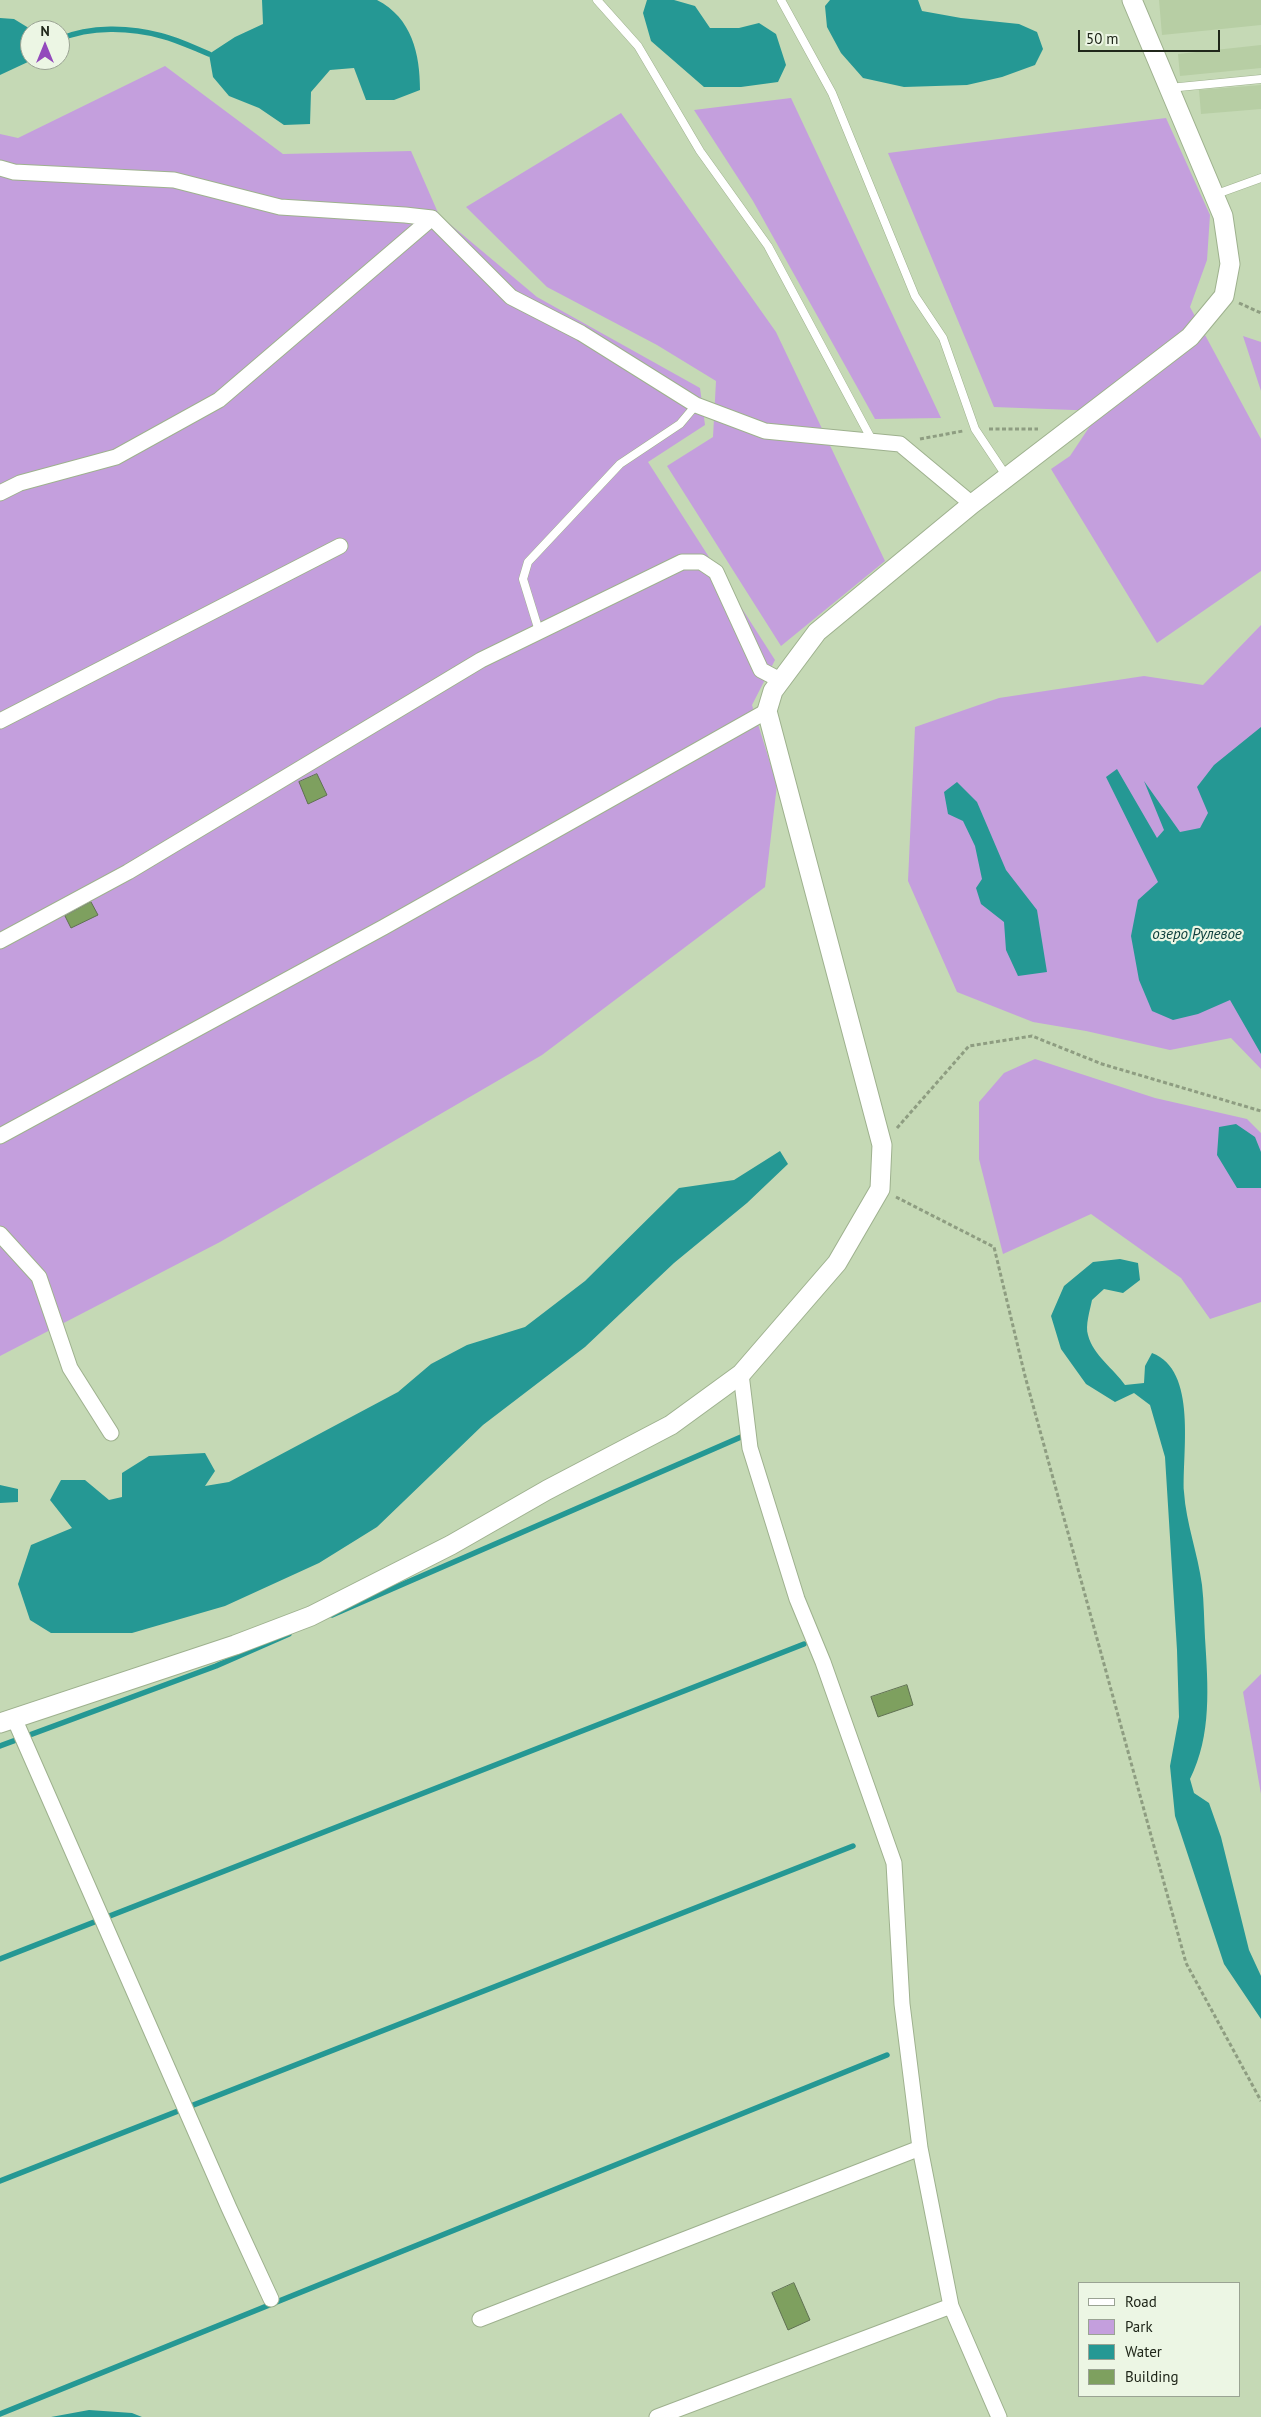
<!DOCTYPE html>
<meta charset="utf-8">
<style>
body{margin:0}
#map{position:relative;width:1261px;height:2417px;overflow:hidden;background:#c5d9b5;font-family:"PT Sans",sans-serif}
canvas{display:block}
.legend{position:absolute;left:1078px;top:2282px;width:162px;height:115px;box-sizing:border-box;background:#ecf6e4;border:1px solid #9aa393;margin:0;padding:6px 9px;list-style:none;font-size:15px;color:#20271a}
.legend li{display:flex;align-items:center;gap:10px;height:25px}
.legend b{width:25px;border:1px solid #9aa393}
.north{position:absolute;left:20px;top:20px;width:50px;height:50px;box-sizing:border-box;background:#ecf6e4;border:1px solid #9aa393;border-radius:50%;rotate:0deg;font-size:14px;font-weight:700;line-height:20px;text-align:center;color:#20271a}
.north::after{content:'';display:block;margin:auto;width:18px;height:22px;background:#934abc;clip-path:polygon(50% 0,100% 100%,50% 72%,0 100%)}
.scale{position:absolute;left:1078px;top:30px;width:142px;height:22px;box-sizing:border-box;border:2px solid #20271a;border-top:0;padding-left:6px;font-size:15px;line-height:18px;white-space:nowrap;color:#20271a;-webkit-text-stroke:4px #ecf6e4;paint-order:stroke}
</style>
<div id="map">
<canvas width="1261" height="2417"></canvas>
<ul class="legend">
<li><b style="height:6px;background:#fff"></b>Road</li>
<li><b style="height:14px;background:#c49fdd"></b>Park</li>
<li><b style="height:14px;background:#259894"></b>Water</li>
<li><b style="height:14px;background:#7ea05f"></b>Building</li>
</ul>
<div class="north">N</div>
<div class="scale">50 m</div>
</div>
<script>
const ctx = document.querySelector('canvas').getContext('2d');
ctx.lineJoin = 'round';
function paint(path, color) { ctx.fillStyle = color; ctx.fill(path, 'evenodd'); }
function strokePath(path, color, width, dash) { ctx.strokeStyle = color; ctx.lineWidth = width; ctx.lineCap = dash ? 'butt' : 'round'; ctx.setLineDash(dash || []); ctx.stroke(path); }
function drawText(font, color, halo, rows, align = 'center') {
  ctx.font = font + ' "PT Sans",sans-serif'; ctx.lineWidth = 4.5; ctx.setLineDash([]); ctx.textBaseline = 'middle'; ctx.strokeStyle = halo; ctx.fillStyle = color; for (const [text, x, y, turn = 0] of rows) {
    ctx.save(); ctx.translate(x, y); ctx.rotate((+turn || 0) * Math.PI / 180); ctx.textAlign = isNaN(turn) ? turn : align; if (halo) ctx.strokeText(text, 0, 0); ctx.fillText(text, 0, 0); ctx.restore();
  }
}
paint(new Path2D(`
 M1159,0H1261V25L1162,35Z
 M1261,45V68L1180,76L1178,54Z
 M1261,85V109L1201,114L1199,90Z`), '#b7cea4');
paint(new Path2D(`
 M165,66L283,154L411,151L439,215L537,297L700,388L705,425L648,462L775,660L752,705L777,785L765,887L542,1055L220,1242L0,1356V134L18,138Z
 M791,98L941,418L875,419L753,201L694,110Z
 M621,113L776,332L885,561L781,646L667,466L713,437L716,381L657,345L547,287L466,207Z
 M1166,118L1210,215L1207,260L1190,307L1261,439V571L1157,643L1051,469L1070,456L1100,411L994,407L888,153Z
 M1243,336L1261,342V391Z
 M1261,625V1069L1231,1038L1170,1050L1086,1031L1033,1022L957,992L908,881L915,727L999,698L1144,676L1203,685Z
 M1035,1059L1155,1098L1247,1119L1261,1133V1302L1210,1319L1181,1278L1091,1214L1003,1254L979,1159V1102L1004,1073Z
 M1261,1674V1794L1243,1692Z`), '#c49fdd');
paint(new Path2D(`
 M262,0H377C412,18 420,54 420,90L394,100H366L354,68L330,70L311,92L310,124L284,125L259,108L229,96L213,77L209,54L235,37L263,24Z
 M647,0H674L695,6L710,28H739L759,23L776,34L786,65L778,82L741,87H704L651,41L643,13Z
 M830,0H918L922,11L961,18L1019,24L1037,32L1043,49L1035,65L1002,77L967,85L904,87L863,78L841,53L827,27L825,6Z
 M0,18L14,19L32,30H30V61L0,75Z
 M1261,727V1054L1230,1000L1198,1014L1173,1020L1152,1011L1139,980L1131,936L1138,900L1158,882L1106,777L1117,769L1157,838L1164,830L1144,781L1180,832L1200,828L1208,813L1197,787L1214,765Z
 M957,782L977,802L1006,870L1037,910L1047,972L1018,976L1006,950L1004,922L981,904L976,888L982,879L975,846L963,821L948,814L944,792Z
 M1236,1124L1255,1137L1261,1152V1188H1237L1217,1155L1219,1127Z
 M780,1151L788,1164L747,1203L674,1263L585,1347L483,1425L377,1527L319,1563L225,1606L132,1633H51L30,1620L18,1584L31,1545L72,1528L50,1500L61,1480H85L109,1500L122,1497V1473L149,1456L205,1453L215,1471L205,1486L229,1482L398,1392L431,1364L467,1345L525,1327L585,1281L679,1188L734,1180Z
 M1120,1259L1138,1263L1140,1280L1123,1293L1104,1289L1092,1300C1090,1310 1085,1326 1088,1335C1093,1355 1114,1369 1125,1385L1144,1383L1145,1366L1152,1353C1198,1370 1182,1453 1184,1492C1186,1523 1198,1554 1202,1585C1204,1602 1204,1620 1205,1638C1208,1686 1212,1735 1190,1779L1194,1793L1209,1803L1221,1837L1249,1950L1261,1976V2019L1224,1964L1175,1816L1170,1766L1179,1717L1177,1650L1165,1457L1150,1405L1134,1393L1115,1402L1086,1384L1061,1349L1051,1316L1064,1286L1093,1262Z
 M0,1485L18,1489V1502L0,1503Z
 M89,2410L132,2413L142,2417H51Z`), '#259894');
strokePath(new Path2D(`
 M60,39C90,26 130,27 162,36C178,40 194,48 209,54
 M332,1615L741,1437
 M0,1746L216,1666L289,1634
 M0,1959L804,1644
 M0,2181L853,1846
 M0,2414L887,2055`), '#259894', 5.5);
const building = new Path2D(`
 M317,774L327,795L308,804L299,782Z
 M91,902L98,915L71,928L65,916Z
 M907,1685L913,1705L878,1717L871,1697Z
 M794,2283L810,2320L788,2330L772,2293Z`);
paint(building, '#7ea05f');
strokePath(building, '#5f7151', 1);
const service = new Path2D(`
 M597,0L638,46L700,151L768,246L873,442
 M781,0L832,93L915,296L943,338L975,429L1007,477
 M1169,88L1261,79
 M1214,195L1261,178
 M539,631L523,579L528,562L620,464L680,424L696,405`);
const minor = new Path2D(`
 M0,168L14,172L174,180L280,207L405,215L432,218L511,297L581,333L696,405L765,431L900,444L972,504
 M0,493L20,483L116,457L219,400L432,218
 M0,721L340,546
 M0,941L128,872L481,660L682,562H701L716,572L761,670L780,680
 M0,1136L384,927L767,711
 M0,1234L39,1277L70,1368L111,1433
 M741,1374L750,1448L797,1599L823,1662L894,1863L902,2004L920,2148L951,2306L999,2417
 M14,1718L229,2208L271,2299
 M480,2319L920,2148
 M657,2417L951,2306`);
const tertiary = new Path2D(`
 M0,1723L235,1645L311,1616L451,1545L547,1490L671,1425L741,1374L837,1263L880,1189L882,1145L767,711L773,691L817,632L972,504L1190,337L1224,296L1230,264L1223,216L1132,0`);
strokePath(service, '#9eb18e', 9);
strokePath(minor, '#9eb18e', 17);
strokePath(tertiary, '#9eb18e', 21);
strokePath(new Path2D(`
 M1239,303L1261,313
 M989,429H1038
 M920,439L963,431
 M897,1128L969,1046L1032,1036L1102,1064L1261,1111
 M896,1197L994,1247L1025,1376L1186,1963L1261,2101`), '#8e9d81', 3, [4, 2.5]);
strokePath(service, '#fff', 8);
strokePath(minor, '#fff', 15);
strokePath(tertiary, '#fff', 19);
drawText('italic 15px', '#0f403e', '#ecf6e4', [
 ["озеро Рулевое",1197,935]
]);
</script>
